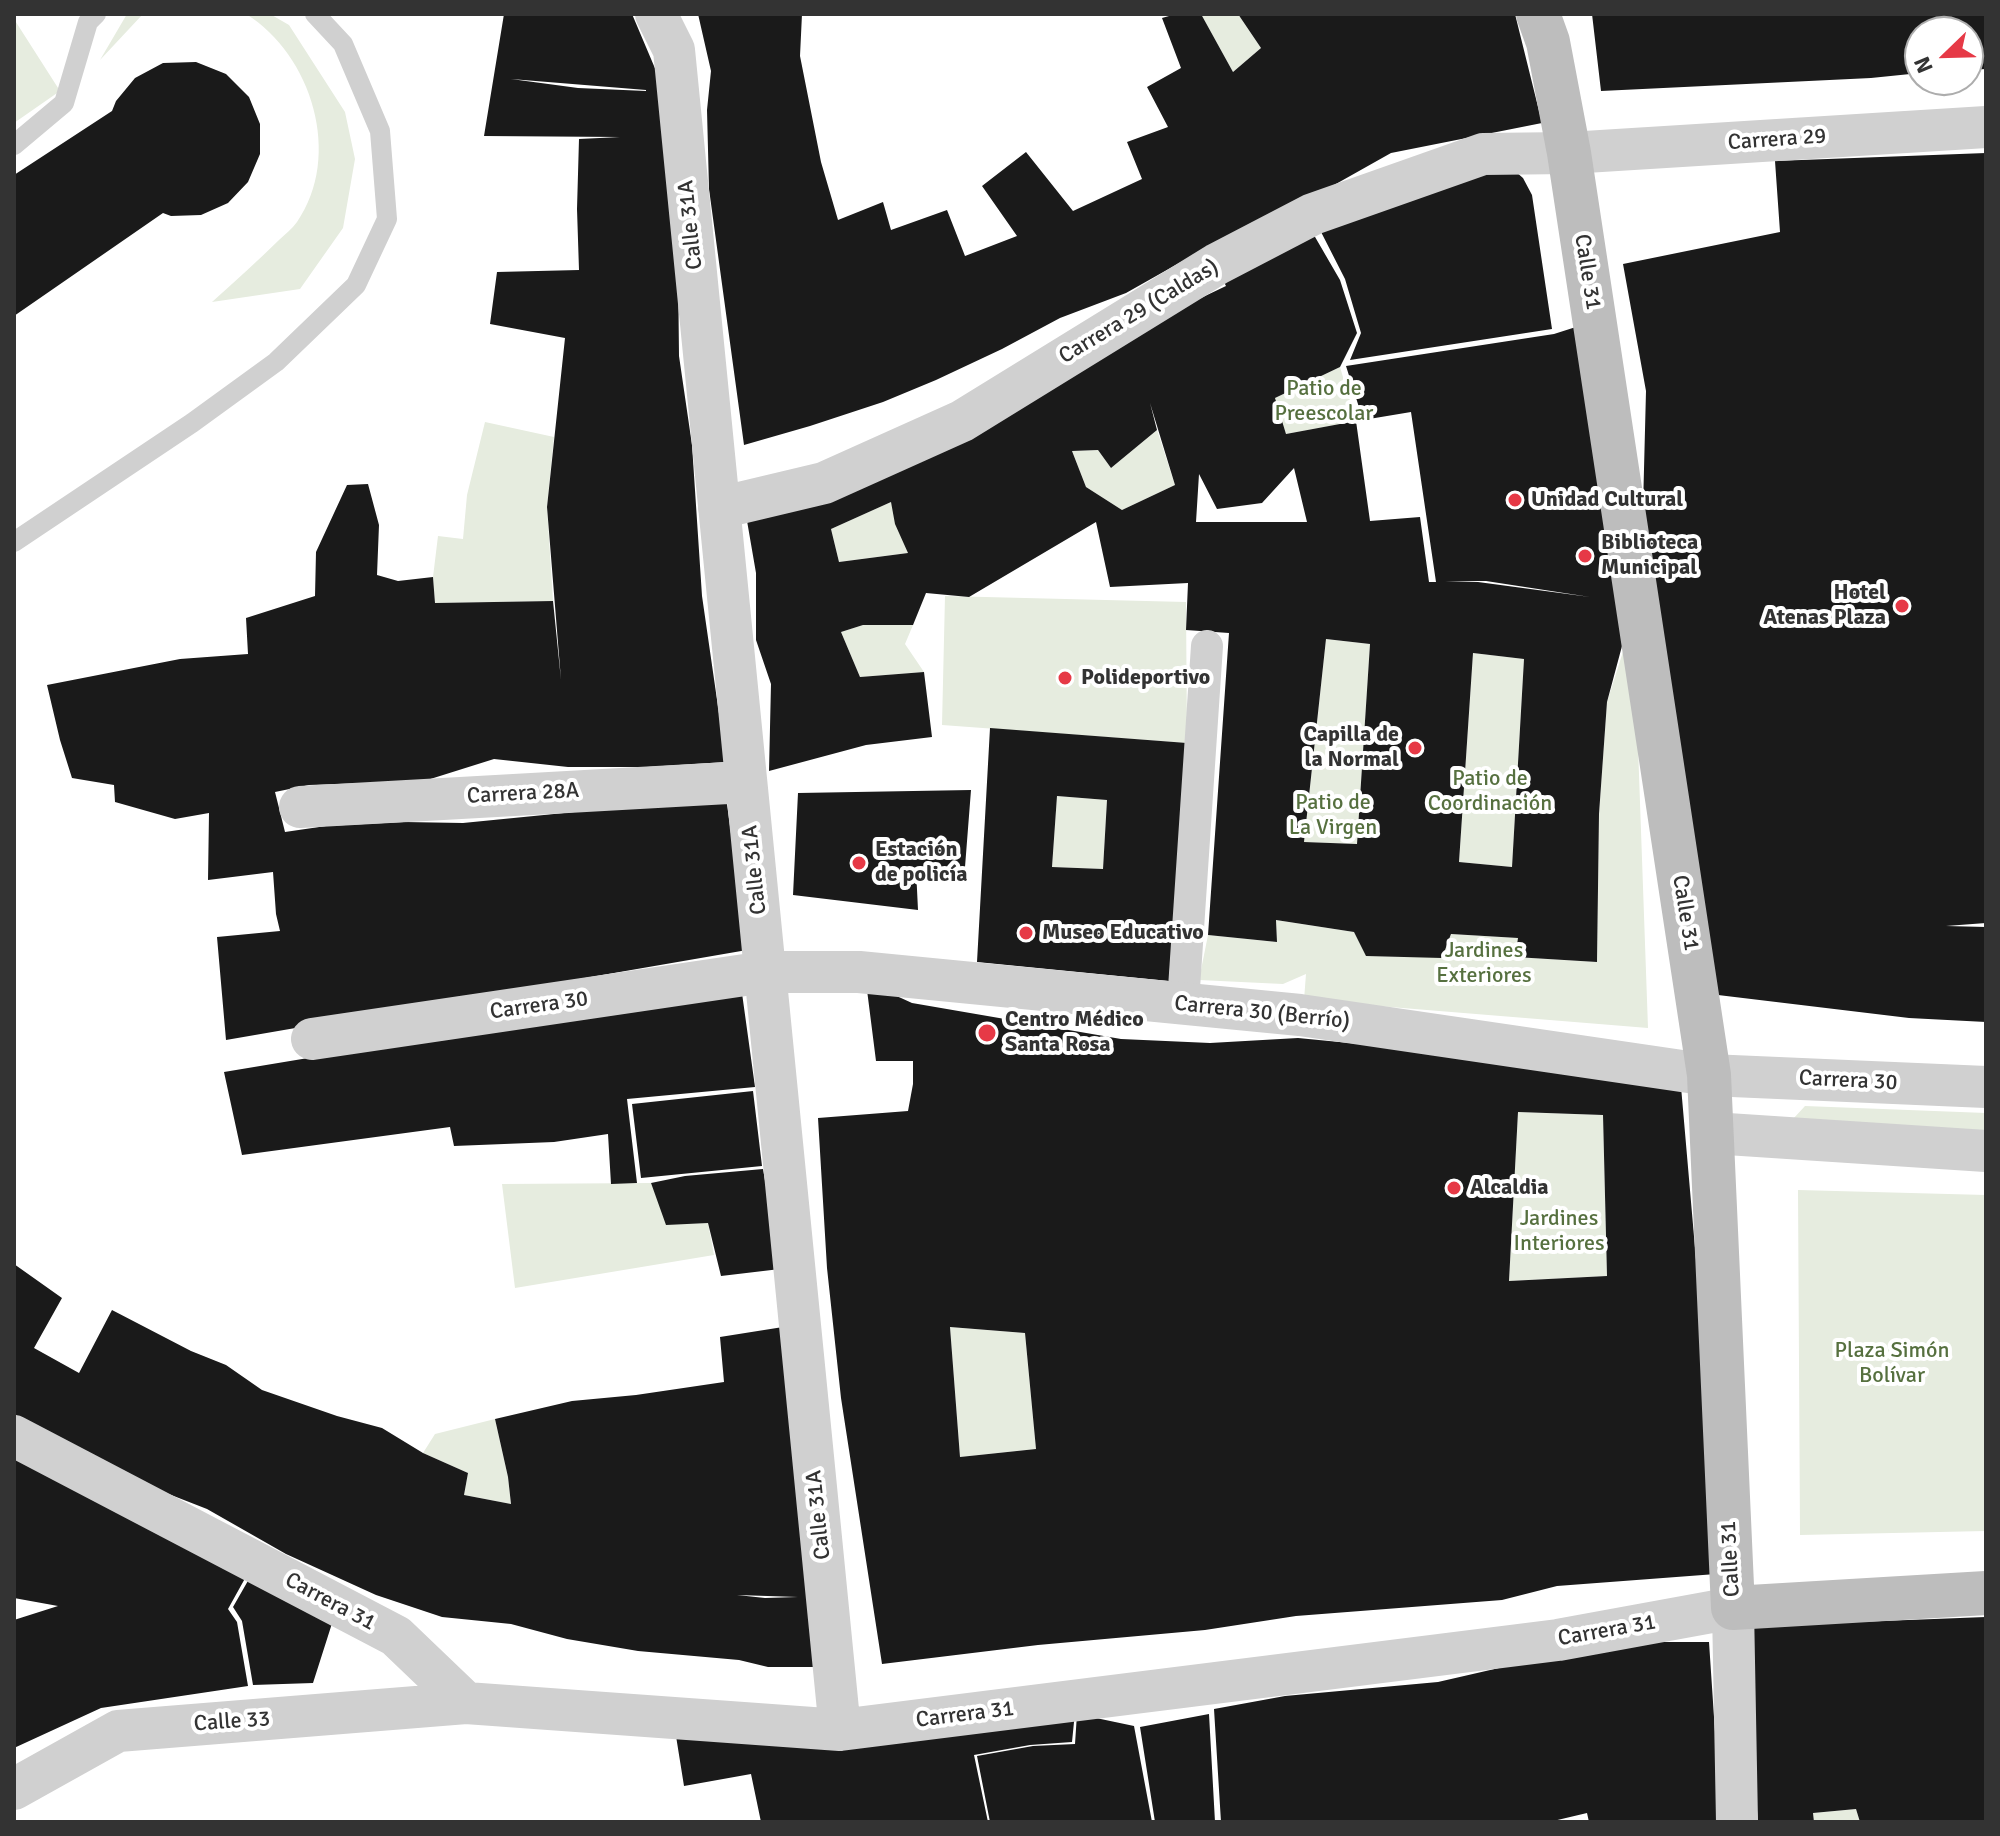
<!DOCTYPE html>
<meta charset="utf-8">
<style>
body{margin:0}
#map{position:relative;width:2000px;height:1836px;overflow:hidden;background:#fff;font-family:Signika,sans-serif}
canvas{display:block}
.frame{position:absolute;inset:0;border:16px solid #333;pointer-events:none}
.north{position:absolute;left:1904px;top:16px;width:80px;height:80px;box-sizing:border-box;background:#fff;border:2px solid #adadad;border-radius:50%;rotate:247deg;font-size:22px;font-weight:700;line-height:32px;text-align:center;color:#333}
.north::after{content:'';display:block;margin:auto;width:28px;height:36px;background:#e63946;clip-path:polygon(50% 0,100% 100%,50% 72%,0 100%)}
</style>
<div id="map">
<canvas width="2000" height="1836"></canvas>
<div class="frame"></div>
<div class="north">N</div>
</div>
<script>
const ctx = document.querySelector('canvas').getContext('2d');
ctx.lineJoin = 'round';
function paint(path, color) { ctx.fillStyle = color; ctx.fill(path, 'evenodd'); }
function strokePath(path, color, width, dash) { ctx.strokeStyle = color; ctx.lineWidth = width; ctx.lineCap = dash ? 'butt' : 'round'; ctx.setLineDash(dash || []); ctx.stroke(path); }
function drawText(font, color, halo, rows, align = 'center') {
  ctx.font = font + ' Signika,sans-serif'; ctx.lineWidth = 8; ctx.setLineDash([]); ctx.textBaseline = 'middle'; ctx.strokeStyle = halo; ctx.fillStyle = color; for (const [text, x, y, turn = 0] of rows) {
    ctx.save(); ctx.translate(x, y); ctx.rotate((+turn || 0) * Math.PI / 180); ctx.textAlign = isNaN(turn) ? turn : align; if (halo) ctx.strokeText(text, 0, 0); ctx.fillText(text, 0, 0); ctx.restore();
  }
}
paint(new Path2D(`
 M127,14H143L100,60Z
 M246,14H270L289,25L345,112L355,159L343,228L300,289L212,302C235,281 258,261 279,240C285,234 292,229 297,222C343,156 312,55 246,14Z
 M1201,14H1238L1261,48L1233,72Z
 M14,19L60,91L14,123Z
 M1340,367L1356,421L1286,434L1275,398Z
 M485,422L554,437L547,507L553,601L435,603L433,577L438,536L463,539L467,495Z
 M1157,430L1175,485L1122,510L1086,487L1072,451L1098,450L1111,468Z
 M891,502L908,553L839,562L831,529Z
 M945,596L1186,602L1187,743L942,725Z
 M1633,605L1648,1028L1304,1000L1306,974L1283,984L1199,980L1208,935L1277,942L1276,920L1354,932L1367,956L1442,957L1451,934L1518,938L1516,957L1597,962L1599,814L1607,702L1627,639Z
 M863,625H913L905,644L924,672L860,677L841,632Z
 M1326,639L1370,644L1357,844L1304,842Z
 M1473,653L1524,659L1512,867L1459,862Z
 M1057,796L1107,800L1103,869L1052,867Z
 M1805,1106L1986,1113V1140L1793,1119Z
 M1518,1112L1603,1115L1607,1276L1509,1281Z
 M651,1183L667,1224L708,1223L714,1255L515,1288L502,1184Z
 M1798,1190L1986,1195V1531L1800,1535Z
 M950,1327L1025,1333L1036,1449L960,1457Z
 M495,1419L508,1477L511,1504L464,1495L468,1473L423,1453L435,1434Z
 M1856,1809L1860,1822H1814L1813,1813Z`), '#e6ecdf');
paint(new Path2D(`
 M504,14H632L665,92L678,267L679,356L692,445L702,596L726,762L647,767H568L494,759L424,781L309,785L275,792L285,832L326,826L404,822L463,823L726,797L747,950L226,1040L217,937L280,931L276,914L273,872L208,880L209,813L175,819L115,802L114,785L72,778L60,740L47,685L180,659L248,654L246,618L315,596L316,552L347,485L368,484L379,525L377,575L398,581L433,577L435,603L553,601L561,680L547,507L565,338L490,324L497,272L579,270L577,209L579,139L620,137L484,136ZM511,79L646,90V91L578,88Z
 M698,14H802L800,56L821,162L838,220L883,202L891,230L947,210L965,256L1017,236L982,186L1026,152L1073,211L1142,179L1127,142L1168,127L1147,87L1181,68L1162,18L1176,14H1201L1233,72L1261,48L1238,14H1515L1542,123L1391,153L1295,207L1181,262L1126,293L1060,318L1002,349L936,380L883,402L810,426L744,445L709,189L707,110L711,71Z
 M1592,14H1986V69L1968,70V32H1920V73L1871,78L1601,91Z
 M196,62L226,74L249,97L260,124V154L248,182L228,203L201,215L171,216L163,213L14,316V175L112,111L116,101L135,78L163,63Z
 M1986,153V923L1946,926L1986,927V1022L1909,1018L1718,995L1643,508L1646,391L1623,264L1780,232L1775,161Z
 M1508,165L1523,178L1532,195L1552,329L1350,360L1361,333L1345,279L1319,228Z
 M1311,230L1340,280L1357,333L1340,367L1275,398L1286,434L1356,421L1370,521L1420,517L1429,582H1436L1411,412L1363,420L1346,366L1554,334L1579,326L1633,605L1607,702L1599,814L1597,962L1515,957L1518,938L1451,934L1442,958L1366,956L1354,932L1276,920L1277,942L1208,935L1229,633L1186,630L1188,583L1110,587L1096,522L969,597L926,593L913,625H863L841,632L860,677L924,672L932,737L866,745L769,771L771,684L756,640V573L746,515L1226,286L1220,274ZM1150,403L1175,485L1122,510L1086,487L1072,451L1098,450L1111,468L1157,430ZM1294,468L1307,522H1196L1199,474L1217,509L1262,503ZM891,502L895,524L908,553L839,562L831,529ZM1445,581H1486L1590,597L1478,582ZM1326,639L1370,644L1357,844L1304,842ZM1473,653L1524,659L1512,867L1459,862Z
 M990,728L1187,743L1169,981L977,962ZM1057,796L1107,800L1103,869L1052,867Z
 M971,790L965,867L916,869L918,910L793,895L798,793Z
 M866,982L912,1003L1121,1039L1210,1043L1298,1038L1680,1075L1697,1271L1716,1574L1557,1586L1502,1600L1296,1616L1205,1630L1038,1645L882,1664L841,1398L827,1268L818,1118L908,1111L913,1084V1061H876ZM1518,1112L1603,1115L1607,1276L1509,1281ZM950,1327L1025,1333L1036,1449L960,1457Z
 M741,986L755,1087L627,1099L637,1183L611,1184L608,1134L554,1142L454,1146L450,1127L242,1155L224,1072Z
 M753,1091L762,1166L641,1178L632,1104Z
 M763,1169L780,1269L721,1276L708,1223L666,1225L651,1183L685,1176Z
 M14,1264L62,1298L34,1348L79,1373L112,1310L191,1351L226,1365L262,1390L337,1416L382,1428L423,1453L468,1473L464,1495L511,1504L508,1477L495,1419L572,1401L636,1395L724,1382L720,1337L783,1327L822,1667H768L739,1660L638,1651L567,1639L511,1624L442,1617L376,1595L286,1554L207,1509L166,1493L47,1435L14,1414ZM737,1595L798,1597L765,1598Z
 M14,1455L248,1573L228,1609L237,1622L248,1686L101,1708L14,1748V1620L58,1606L14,1598Z
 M253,1572L335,1614L313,1683L253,1685L242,1621L233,1607Z
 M1986,1617V1822H1860L1856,1809L1813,1813L1814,1822H1758L1753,1765L1752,1626Z
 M1612,1642H1709L1721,1822H1589L1587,1813L1549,1822H1221L1214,1709L1285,1696L1438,1682Z
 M1075,1712L1072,1742L1030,1745L974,1755L988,1822H761L751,1774L684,1786L676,1736Z
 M1077,1714L1134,1726L1152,1822H990L977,1756L1033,1746L1075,1744Z
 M1209,1714L1215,1822H1155L1140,1727Z`), '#1a1a1a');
strokePath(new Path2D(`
 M14,145L64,103L88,22L96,14
 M14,542L192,423L276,362L356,285L387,219L380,131L343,44L315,14`), '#d0d0d0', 20);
strokePath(new Path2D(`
 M1183,1003L1207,646`), '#d0d0d0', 32);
strokePath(new Path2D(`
 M656,14L674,50L840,1730
 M719,508L824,483L962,421L1217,264L1313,214L1483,154L1569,153L1986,127
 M300,807L746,782
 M312,1039L765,972H859L1300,1015L1709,1075L1986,1087
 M1712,1133L1986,1151
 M14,1436L396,1636L466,1703
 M14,1789L118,1731L466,1703L840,1730L1558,1640L1733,1608L1737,1822`), '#d0d0d0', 42);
strokePath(new Path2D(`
 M1538,14L1548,42L1569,153L1709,1075L1733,1608L1986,1593`), '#bdbdbd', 44);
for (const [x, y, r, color] of [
 [1515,500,8,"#e63946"],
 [1585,556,8,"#e63946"],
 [1902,606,8,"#e63946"],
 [1065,678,8,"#e63946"],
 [1415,748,8,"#e63946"],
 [859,863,8,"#e63946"],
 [1026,933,8,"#e63946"],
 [987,1033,10,"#e63946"],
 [1454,1188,8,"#e63946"]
]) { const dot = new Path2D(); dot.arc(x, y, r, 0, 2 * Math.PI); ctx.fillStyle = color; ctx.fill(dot); strokePath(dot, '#fff', 3); }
drawText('22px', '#333', '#fff', [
 ["Carrera 29",1777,140,-4],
 ["Calle 31A",691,225,-96],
 ["Calle 31",1587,272,81],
 ["Carrera 29 (Caldas)",1139,312,-31],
 ["Carrera 28A",523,794,-3],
 ["Calle 31A",755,870,-96],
 ["Calle 31",1685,913,81],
 ["Carrera 30",539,1006,-8],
 ["Carrera 30 (Berrío)",1262,1013,6],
 ["Carrera 30",1848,1081,3],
 ["Calle 31A",819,1515,-96],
 ["Calle 31",1731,1559,-93],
 ["Carrera 31",330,1602,28],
 ["Carrera 31",1607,1631,-10],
 ["Carrera 31",965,1715,-7],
 ["Calle 33",232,1722,-4]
]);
drawText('22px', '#56703f', '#fff', [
 ["Patio de",1324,389],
 ["Preescolar",1324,414],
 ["Patio de",1490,779],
 ["Coordinación",1490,804],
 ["Patio de",1333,803],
 ["La Virgen",1333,828],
 ["Jardines",1484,951],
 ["Exteriores",1484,976],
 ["Jardines",1559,1219],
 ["Interiores",1559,1244],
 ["Plaza Simón",1892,1351],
 ["Bolívar",1892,1376]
]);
drawText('bold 22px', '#333', '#fff', [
 ["Unidad Cultural",1531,500],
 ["Biblioteca",1601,543],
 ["Municipal",1601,568],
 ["Hotel",1886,593,"right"],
 ["Atenas Plaza",1886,618,"right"],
 ["Polideportivo",1081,678],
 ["Capilla de",1399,735,"right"],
 ["la Normal",1399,760,"right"],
 ["Estación",875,850],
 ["de policía",875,875],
 ["Museo Educativo",1042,933],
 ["Centro Médico",1005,1020],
 ["Santa Rosa",1005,1045],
 ["Alcaldia",1470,1188]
], 'left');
</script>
